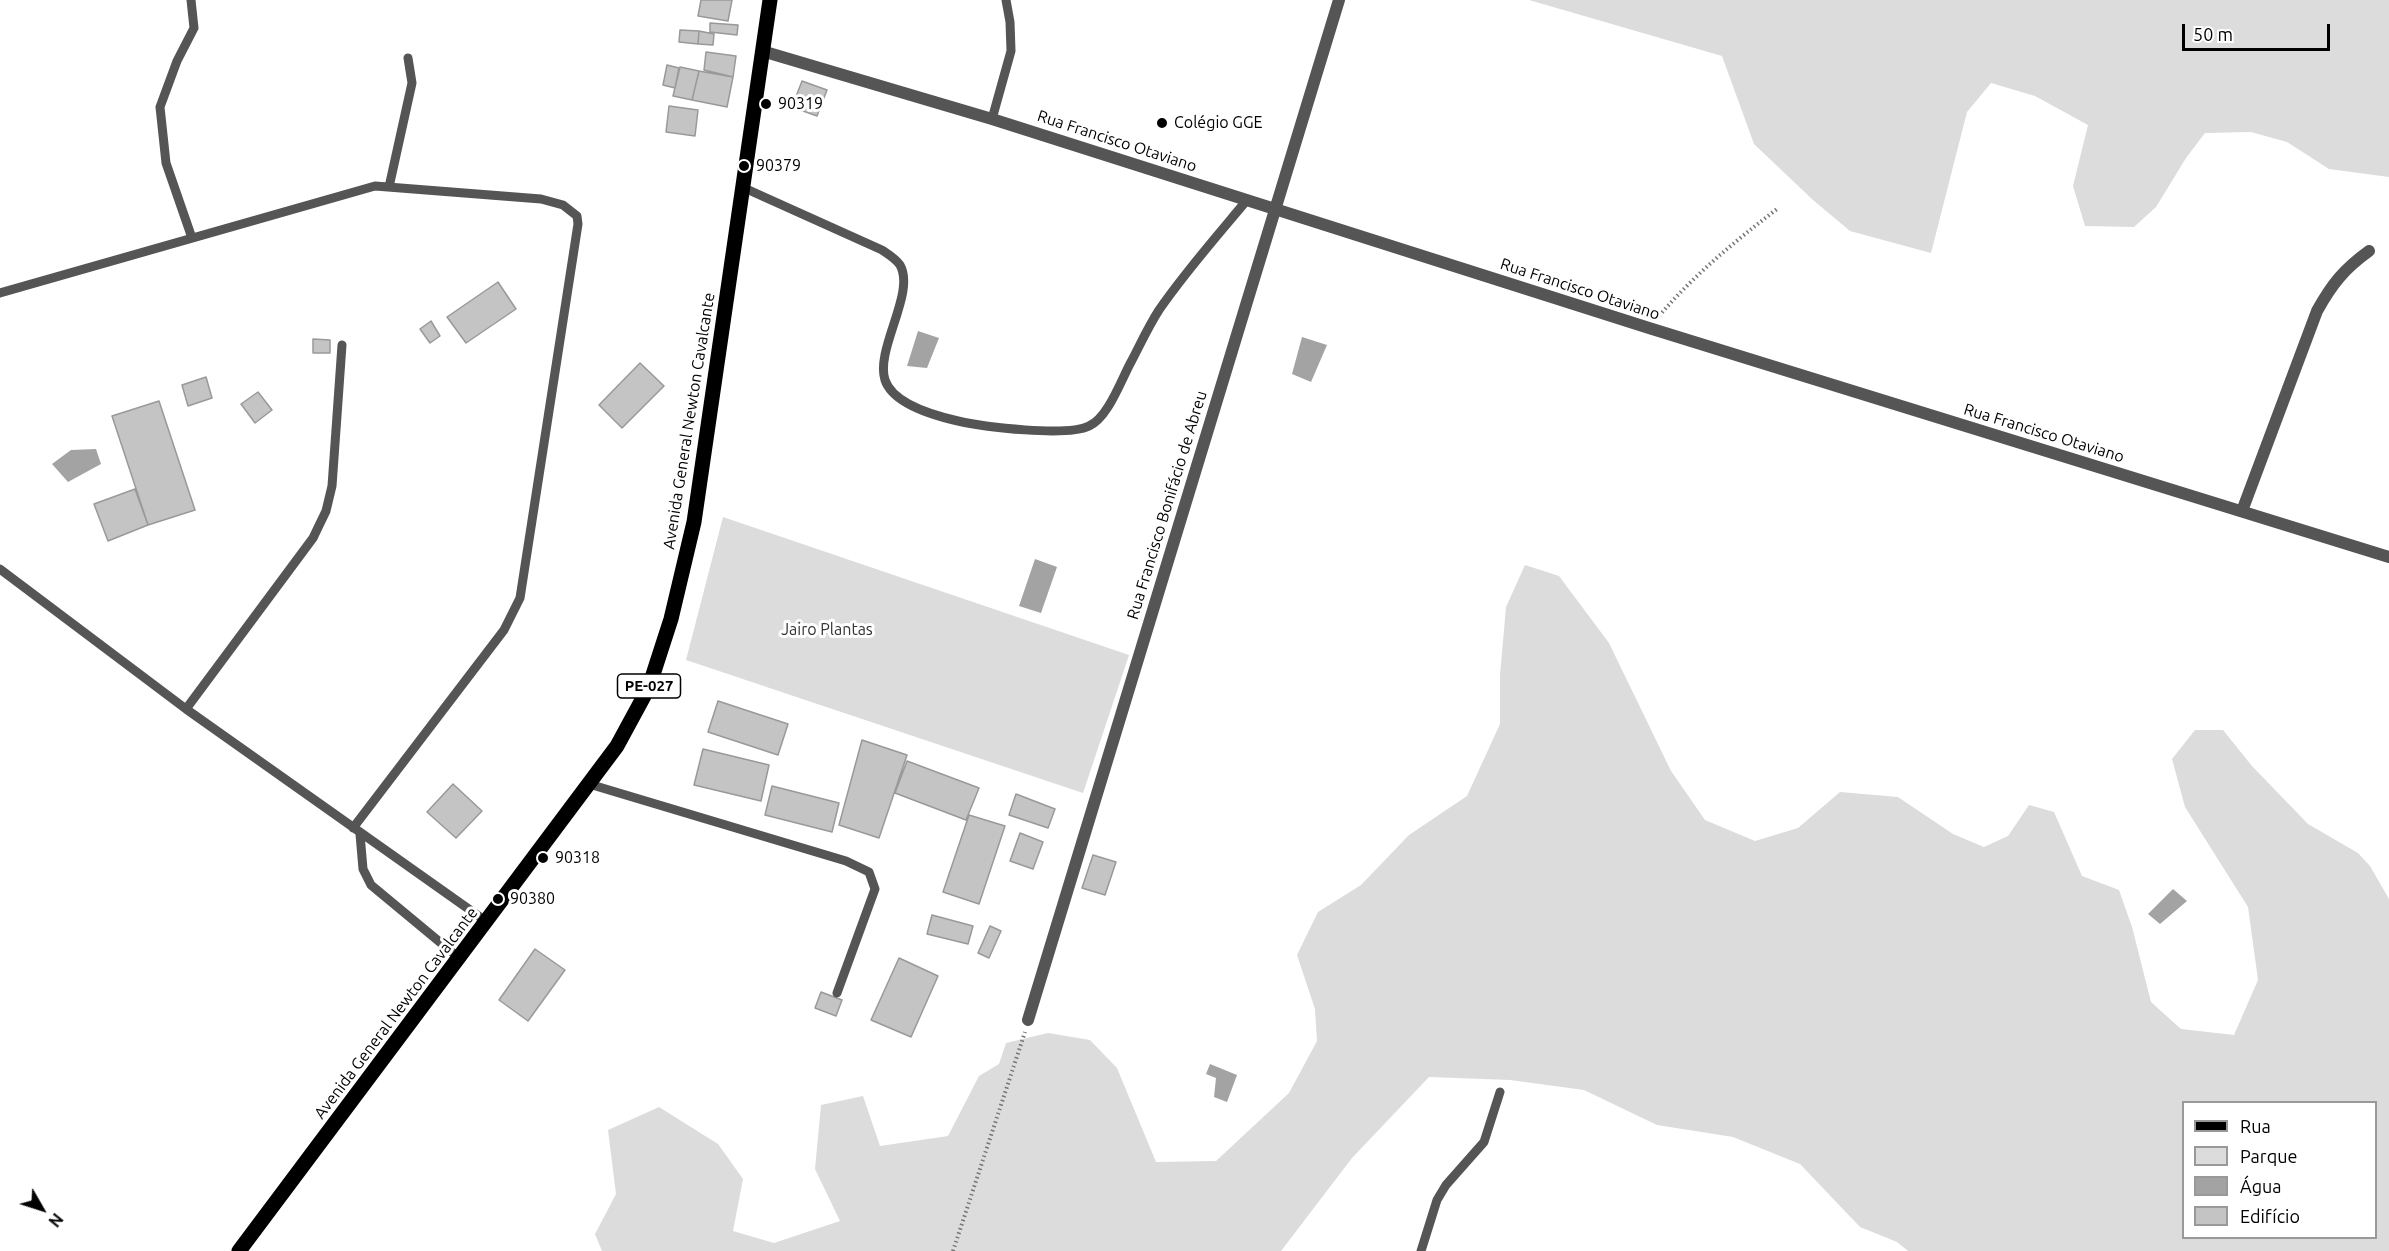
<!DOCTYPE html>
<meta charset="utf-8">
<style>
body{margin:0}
#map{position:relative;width:2389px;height:1251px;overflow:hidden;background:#fff;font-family:Ubuntu,sans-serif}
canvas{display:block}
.legend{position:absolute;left:2182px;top:1101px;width:195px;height:138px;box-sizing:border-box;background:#fff;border:2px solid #999;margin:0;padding:8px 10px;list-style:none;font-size:18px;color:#000}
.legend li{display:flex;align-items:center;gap:12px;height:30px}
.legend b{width:30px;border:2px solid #999}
.north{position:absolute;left:12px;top:1179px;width:60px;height:60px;-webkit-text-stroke:4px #fff;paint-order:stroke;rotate:129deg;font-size:16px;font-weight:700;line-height:24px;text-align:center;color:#000}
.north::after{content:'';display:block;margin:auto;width:21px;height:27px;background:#000;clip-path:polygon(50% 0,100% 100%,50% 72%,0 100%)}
.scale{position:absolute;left:2182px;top:24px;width:148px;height:27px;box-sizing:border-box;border:3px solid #000;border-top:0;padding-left:8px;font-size:18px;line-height:21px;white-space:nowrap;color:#000;-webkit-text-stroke:4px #fff;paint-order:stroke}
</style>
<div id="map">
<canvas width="2389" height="1251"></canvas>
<ul class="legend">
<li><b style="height:8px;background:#000"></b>Rua</li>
<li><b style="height:16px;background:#dcdcdc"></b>Parque</li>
<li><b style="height:16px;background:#a3a3a3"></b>Água</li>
<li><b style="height:16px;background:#c4c4c4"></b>Edifício</li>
</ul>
<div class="north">N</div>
<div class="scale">50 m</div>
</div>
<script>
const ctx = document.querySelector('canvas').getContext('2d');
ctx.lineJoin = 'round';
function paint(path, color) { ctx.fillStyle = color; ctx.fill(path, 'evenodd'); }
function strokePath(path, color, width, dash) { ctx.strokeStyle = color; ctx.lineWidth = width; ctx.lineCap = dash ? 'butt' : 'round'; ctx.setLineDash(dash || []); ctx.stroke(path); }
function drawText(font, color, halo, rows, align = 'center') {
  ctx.font = font + ' Ubuntu,sans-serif'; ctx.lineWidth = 6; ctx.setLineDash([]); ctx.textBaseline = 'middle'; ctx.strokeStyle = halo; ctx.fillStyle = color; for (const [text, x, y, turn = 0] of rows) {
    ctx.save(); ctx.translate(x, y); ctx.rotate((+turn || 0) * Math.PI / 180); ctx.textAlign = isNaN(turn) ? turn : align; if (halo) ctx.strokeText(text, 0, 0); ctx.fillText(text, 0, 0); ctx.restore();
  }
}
paint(new Path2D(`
 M1529,0H2389V177L2329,169L2287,142L2251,132L2205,133L2186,158L2156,207L2134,227L2085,226L2073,186L2088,125L2035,96L1991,83L1967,112L1931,253L1850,231L1813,200L1754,144L1722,56Z
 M723,517L1129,655L1083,793L686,660Z
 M1525,565L1559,576L1609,643L1671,771L1705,820L1755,841L1798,828L1840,792L1898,797L1953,834L1984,847L2008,836L2029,805L2054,812L2082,876L2119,890L2132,927L2151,1002L2181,1029L2234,1035L2258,980L2248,907L2185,807L2172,759L2195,730H2223L2252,766L2308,824L2358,853L2370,866L2389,899V1251H1908L1897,1242L1860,1227L1800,1164L1733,1137L1657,1125L1584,1090L1510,1080L1429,1077L1352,1158L1281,1251H602L595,1234L616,1194L608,1130L659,1107L718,1144L743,1179L733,1231L774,1243L840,1221L815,1169L821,1105L863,1096L880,1146L948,1136L979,1076L999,1064L1006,1043L1048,1033L1090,1040L1117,1068L1156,1162L1216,1161L1289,1093L1317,1041L1315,1009L1297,955L1318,912L1361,885L1409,835L1467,796L1500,724V675L1506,607ZM2184,1102H2376V1238H2184Z`), '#dcdcdc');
paint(new Path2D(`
 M918,331L939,338L927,368L907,366Z
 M1302,337L1327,345L1311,382L1292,374Z
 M96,449L101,464L68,482L52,464L71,450Z
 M1035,559L1057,567L1041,613L1019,606Z
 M2173,889L2187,901L2160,924L2148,914Z
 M1210,1064L1237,1075L1227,1102L1214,1097L1216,1078L1206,1074Z`), '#a3a3a3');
const building = new Path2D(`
 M701,0H732L728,21L698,16Z
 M710,23L738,25L737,35L710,32Z
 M680,30L699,31L698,44L679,42Z
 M699,31L714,34L713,45L698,44Z
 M706,52L736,56L733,77L704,70Z
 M667,65L679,68L675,88L663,85Z
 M680,67L699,71L692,100L673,96Z
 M699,71L733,77L727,107L692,100Z
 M802,81L827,90L817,116L792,107Z
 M669,106L698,110L695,136L666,132Z
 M498,282L516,309L466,343L447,317Z
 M431,321L440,336L430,343L420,329Z
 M313,339L330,340V353H313Z
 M640,363L664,386L622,428L599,405Z
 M206,377L212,398L188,406L182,385Z
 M258,392L272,410L255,423L241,404Z
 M159,401L195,510L148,525L112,416Z
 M135,489L148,525L108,541L94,504Z
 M718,701L788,724L778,755L708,732Z
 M862,740L907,755L879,838L839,825Z
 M703,749L769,765L761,801L694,785Z
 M907,761L979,788L966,820L895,793Z
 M453,784L482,811L456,838L427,812Z
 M772,786L839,803L832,832L765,815Z
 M1016,794L1055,809L1048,828L1009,815Z
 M969,815L1005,826L979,904L943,892Z
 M1020,833L1043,842L1033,869L1010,861Z
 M1093,855L1116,862L1105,895L1082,888Z
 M932,915L973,926L968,944L927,934Z
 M990,926L1001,931L989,958L978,953Z
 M535,949L565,970L528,1021L499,1000Z
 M899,958L938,976L911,1037L871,1020Z
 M821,992L842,1000L836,1016L815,1008Z`);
paint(building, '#c4c4c4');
strokePath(building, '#999', 1.5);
strokePath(new Path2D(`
 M1659,316C1696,273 1733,243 1777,209
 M953,1251L1025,1032`), '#777', 4, [1.5, 3]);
strokePath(new Path2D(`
 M191,0L194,28L177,61L160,107L166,163L192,238
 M992,119L1011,51L1010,22L1006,0
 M389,187L412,83L408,58
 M742,187L882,250C888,254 896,259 900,265C916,293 875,349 885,380C893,404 936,416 958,421C984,427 1067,437 1089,426C1108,418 1121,380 1131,362C1140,345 1148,327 1159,310C1185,272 1217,236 1247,200
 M0,293L375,186L541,199L563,205L577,216L578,224L520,598L504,630L353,828
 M342,345L332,486L326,511L313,538L186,709L487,922
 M0,569L186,709
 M589,784L846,861L869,872L875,889L837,993
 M360,834L363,869L371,885L459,958
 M1421,1251L1437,1200L1446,1185L1484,1142L1500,1092`), '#555', 9);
strokePath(new Path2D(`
 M762,51L992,119L1649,328L2389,557
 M2242,511L2317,311C2332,284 2344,269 2369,251
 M1028,1020L1339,0`), '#555', 12);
strokePath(new Path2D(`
 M239,1251L617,746L649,687L671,619L694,522L770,0`), '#000', 15);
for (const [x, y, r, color] of [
 [766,104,6,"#000"],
 [1162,123,6,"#000"],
 [744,166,6,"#000"],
 [543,858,6,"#000"],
 [498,899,6,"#000"]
]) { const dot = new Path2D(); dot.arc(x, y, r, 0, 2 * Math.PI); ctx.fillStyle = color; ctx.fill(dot); strokePath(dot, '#fff', 2); }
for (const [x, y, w] of [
 [649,686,63]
]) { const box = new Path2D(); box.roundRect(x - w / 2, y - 12, w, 24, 4.5); ctx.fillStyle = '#fff'; ctx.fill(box); strokePath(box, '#000', 1.5); }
drawText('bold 15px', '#000', null, [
 ["PE-027",649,686]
]);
drawText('16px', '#000', '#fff', [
 ["90319",778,104],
 ["Colégio GGE",1174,123],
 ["90379",756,166],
 ["90318",555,858],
 ["90380",510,899]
], 'left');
drawText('16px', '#000', '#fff', [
 ["Rua Francisco Otaviano",1117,141,18],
 ["Rua Francisco Otaviano",1580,289,18],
 ["Avenida General Newton Cavalcante",689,421,-81],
 ["Rua Francisco Otaviano",2044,433,17],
 ["Rua Francisco Bonifácio de Abreu",1167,505,-73],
 ["Avenida General Newton Cavalcante",396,1013,-53]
]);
drawText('16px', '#333', '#fff', [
 ["Jairo Plantas",827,630]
]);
</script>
